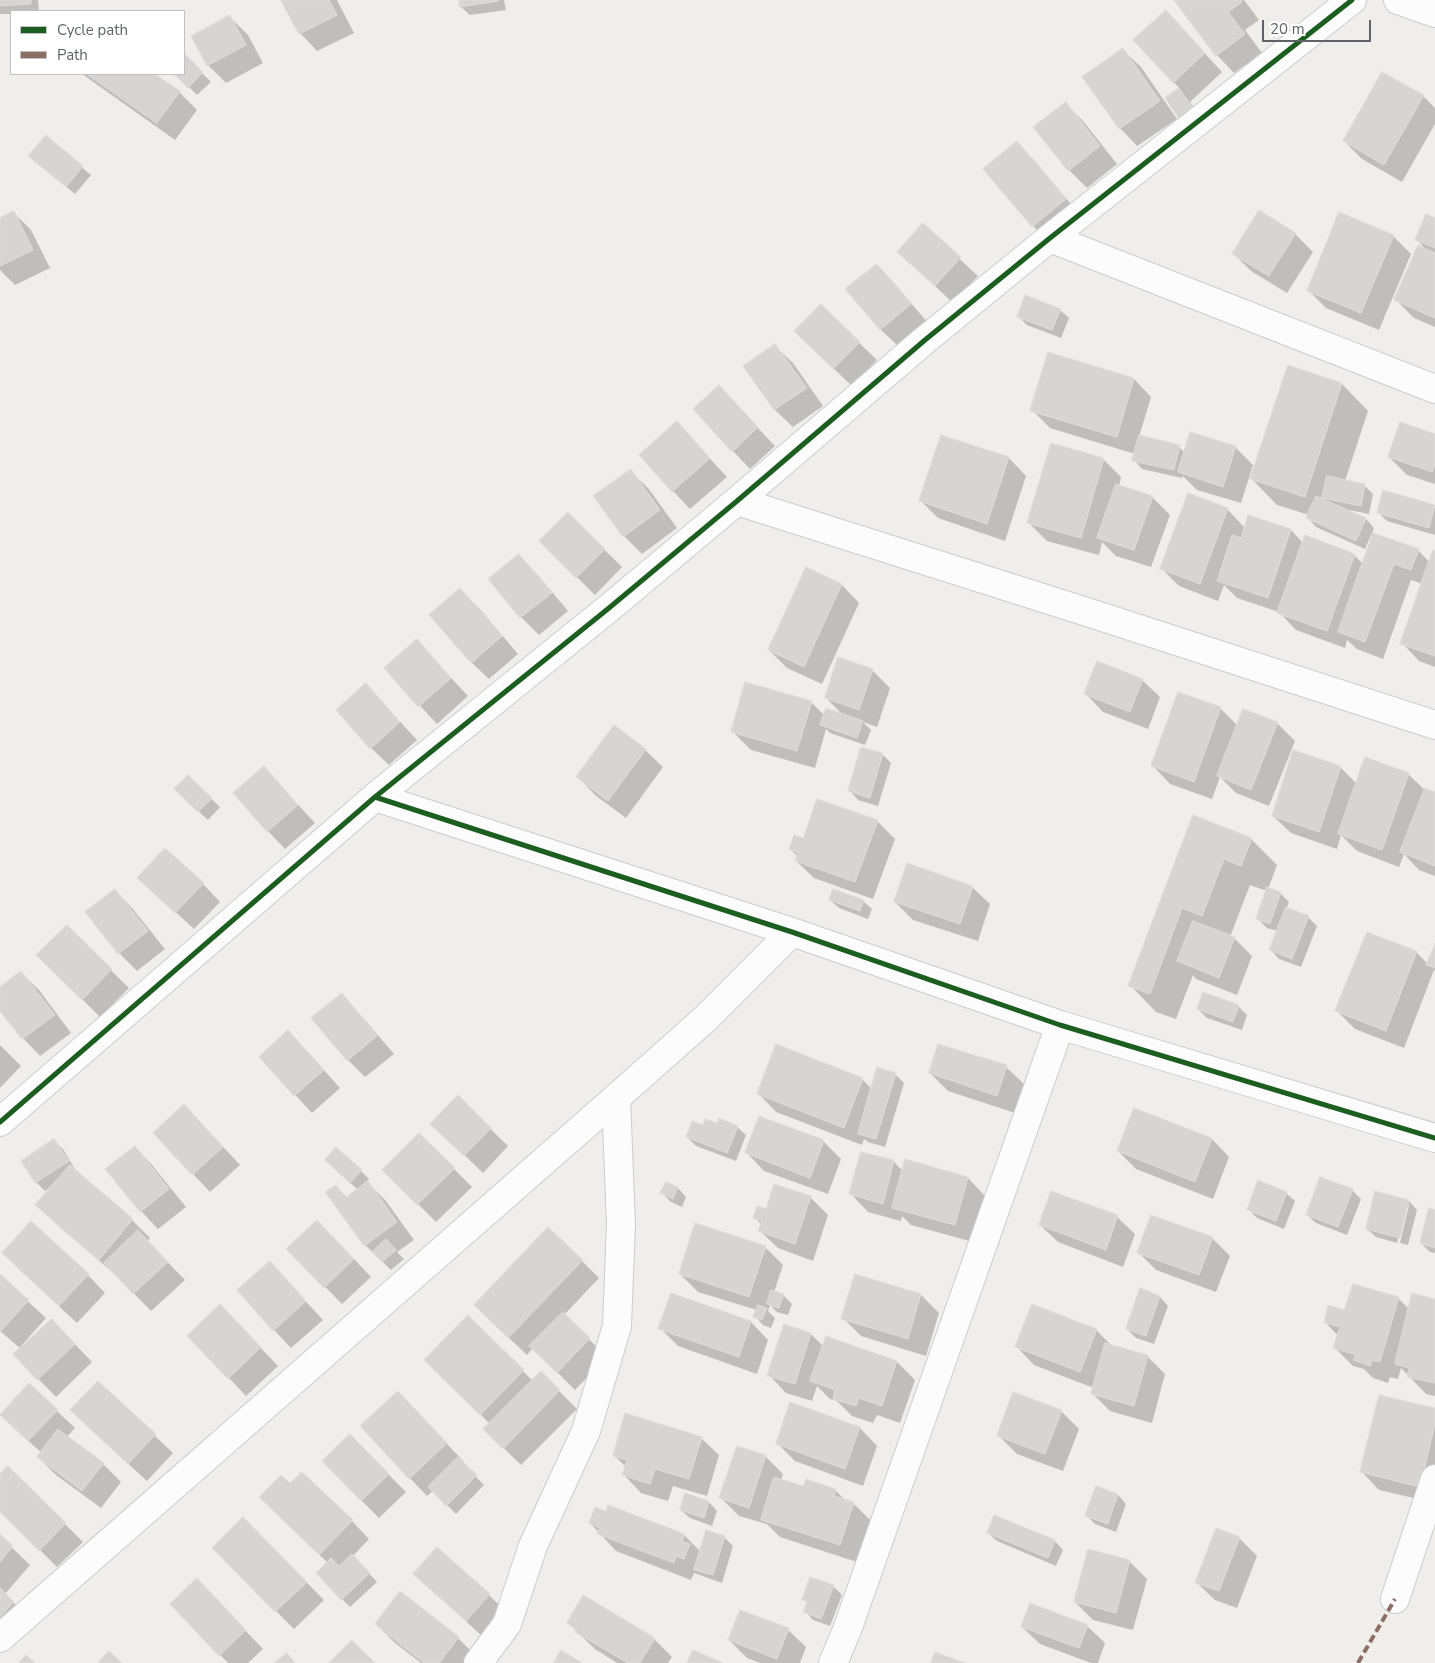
<!DOCTYPE html>
<style>
body{margin:0}
#map{position:relative;width:1435px;height:1663px;overflow:hidden;background:#efeeea;font-family:"Nunito Sans",sans-serif}
canvas{display:block}
.legend{position:absolute;left:10px;top:10px;width:175px;height:65px;box-sizing:border-box;background:#fff;border:1px solid #bfc1c3;margin:0;padding:6px 9px;list-style:none;font-size:15px;color:#5f6368}
.legend li{display:flex;align-items:center;gap:10px;height:25px}
.legend b{width:25px;border:1px solid #bfc1c3}
.scale{position:absolute;left:1262px;top:20px;width:109px;height:22px;box-sizing:border-box;border:2px solid #5f6368;border-top:0;padding-left:6px;font-size:15px;line-height:18px;white-space:nowrap;color:#5f6368;-webkit-text-stroke:4px #fff;paint-order:stroke}
</style>
<div id="map">
<canvas width="1435" height="1663"></canvas>
<ul class="legend">
<li><b style="height:6px;background:#1b5e20"></b>Cycle path</li>
<li><b style="height:6px;background:#8d6e63"></b>Path</li>
</ul>
<div class="scale">20 m</div>
</div>
<script>
const ctx = document.querySelector('canvas').getContext('2d');
ctx.lineJoin = 'round';
function paint(path, color) { ctx.fillStyle = color; ctx.fill(path, 'evenodd'); }
function strokePath(path, color, width, dash) { ctx.strokeStyle = color; ctx.lineWidth = width; ctx.lineCap = dash ? 'butt' : 'round'; ctx.setLineDash(dash || []); ctx.stroke(path); }
paint(new Path2D(`
 M0,0H42H38L39,11H11V14H0Z
 M283,0H337L354,33L317,51L300,33Z
 M460,0H504L506,10L470,15L461,7Z
 M1176,0H1244L1259,20L1245,30L1262,53L1234,73L1217,55Z
 M230,17L248,35L263,63L226,83L208,65Z
 M1183,30L1222,72L1190,102L1202,119L1167,98L1180,89L1135,40Z
 M1123,50L1141,67L1177,119L1137,146L1120,128Z
 M184,55L211,82L197,95L176,74H184Z
 M82,74H153L179,92L197,110L175,140Z
 M1423,96L1435,108V124L1402,182L1362,159L1344,141Z
 M1065,103L1083,121L1117,164L1087,188L1069,170L1035,127Z
 M46,137L91,175L75,194L39,164Z
 M1016,142L1034,160L1082,217L1051,244L1033,226Z
 M13,212L31,230L50,268L15,285L0,270V219Z
 M1435,220V327L1414,318L1396,300L1427,251L1416,239Z
 M923,225L978,276L953,303L899,252Z
 M1295,234L1313,252L1287,293L1251,271L1233,253Z
 M1393,236L1411,254L1379,330L1326,308L1308,290Z
 M877,265L894,283L928,323L899,347L881,330L847,289Z
 M821,306L877,360L852,386L813,349Z
 M1060,310L1069,318L1061,338L1027,325L1018,316Z
 M775,346L793,363L823,406L793,427L775,410L745,367Z
 M1288,366L1342,384L1368,411L1345,481L1364,485L1373,494L1369,514L1344,509V510L1366,519L1374,528L1372,534L1418,550L1430,563L1435,552V667L1419,661L1402,643L1423,584L1411,580L1383,659L1357,649L1347,640L1345,648L1296,630L1279,612L1237,598L1224,585L1218,601L1179,586L1162,569L1227,509L1245,528L1249,516L1291,530L1303,543L1354,555L1363,564L1373,536L1371,535L1365,549L1316,527L1308,518L1309,515L1277,505L1249,476L1251,477Z
 M1134,379L1151,397L1139,437L1179,447L1185,453L1235,447L1253,465L1241,503L1197,490L1183,476L1182,478L1142,469L1134,460L1135,454L1050,428L1032,410Z
 M736,405L775,446L750,469L733,451Z
 M677,423L727,477L690,509L673,491Z
 M1435,435V484L1407,475L1389,457Z
 M1009,458L1026,476L1005,541L938,518L920,500Z
 M1103,459L1121,477L1119,486L1152,497L1170,515L1151,567L1116,556L1102,542L1099,555L1047,541L1029,523Z
 M630,471L648,488L677,528L642,554L624,536Z
 M1384,492L1435,506V535L1387,521L1378,512Z
 M568,514L622,567L595,595L540,541Z
 M518,555L536,573L568,611L539,635L521,617L490,579Z
 M807,569L842,585L859,603L822,684L787,668L769,650Z
 M460,590L478,607L518,654L489,679L471,662Z
 M417,641L468,696L437,724L385,668Z
 M872,670L890,688L877,727L863,722L871,730L865,745L830,733L826,729L815,768L751,750L733,732L811,702L825,716L843,715L826,698Z
 M1142,680L1160,697L1148,729L1103,712L1086,694Z
 M366,685L417,740L389,765L371,748Z
 M1220,708L1238,726L1277,723L1295,741L1269,806L1236,793L1220,777L1212,799L1170,784L1153,766Z
 M645,750L663,767L626,818L595,795L578,777Z
 M882,754L891,763L878,806L858,800L850,791Z
 M1340,767L1357,784L1408,774L1426,791L1435,793V876L1419,870L1404,854L1399,867L1357,851L1341,835L1337,849L1291,833L1273,816Z
 M264,768L315,823L285,849L268,831Z
 M188,777L220,807L208,820L184,798Z
 M1194,817L1251,839L1277,865L1268,889L1280,893L1289,902L1286,909L1308,917L1317,926L1301,967L1279,959L1271,950L1278,931L1267,928L1258,919L1267,891L1250,885L1230,937L1234,938L1252,956L1237,995L1196,979L1193,975L1176,1019L1156,1012L1130,985Z
 M877,821L895,839L873,899L814,878L796,861L798,857L790,849L804,839Z
 M203,884L220,902L194,929L157,895Z
 M972,887L990,904L978,941L913,920L895,902Z
 M115,890L132,908L165,949L137,971L119,953L87,912Z
 M830,900L863,901L872,909L868,919L839,908Z
 M67,927L129,988L100,1017L38,955Z
 M1435,947V971L1434,970L1404,1048L1355,1029L1337,1011L1416,952L1428,964Z
 M21,973L39,990L71,1033L40,1056L23,1038L0,1009V989Z
 M342,995L359,1013L394,1054L365,1077L348,1060Z
 M1238,1006L1247,1015L1242,1030L1207,1018L1198,1009Z
 M0,1045L21,1066L0,1088Z
 M306,1050L340,1088L312,1113L260,1057Z
 M1006,1067L1024,1084L1015,1113L948,1091L930,1073Z
 M895,1074L904,1083L885,1147L868,1142L864,1139L862,1145L776,1112L759,1094L862,1079L872,1089Z
 M458,1097L508,1146L483,1173L450,1141Z
 M201,1123L240,1165L210,1192L193,1174Z
 M704,1127H737L746,1135L736,1161L696,1146L687,1137Z
 M419,1134L472,1187L436,1222L384,1170Z
 M1212,1139L1229,1157L1213,1199L1136,1169L1118,1151Z
 M54,1141L63,1149L76,1171L132,1220L150,1238L147,1241L185,1280L151,1311L117,1276L55,1223L37,1205L52,1186L45,1191L36,1182L22,1161Z
 M823,1141L841,1159L828,1194L764,1171L747,1153Z
 M135,1147L152,1165L186,1207L158,1229L141,1211Z
 M893,1161L903,1171L968,1178L985,1196L973,1242L911,1225L902,1216L901,1221L868,1212L851,1194Z
 M335,1169L361,1171L369,1179L367,1182L386,1201L414,1240L397,1252L404,1259L391,1270L365,1245L336,1186L347,1198L358,1190Z
 M667,1184L678,1188L686,1197L682,1207L671,1202L662,1193Z
 M1352,1190L1361,1199L1347,1235L1316,1223L1307,1215Z
 M1286,1193L1295,1201L1284,1229L1257,1218L1248,1209Z
 M810,1197L828,1215L813,1261L778,1248L760,1231L762,1225L754,1217Z
 M1409,1201L1417,1210L1408,1245L1400,1243L1409,1205H1407L1397,1243L1376,1237L1367,1229Z
 M1435,1211V1253L1430,1252L1421,1243Z
 M1117,1217L1135,1234L1123,1267L1058,1242L1040,1225Z
 M1212,1238L1230,1256L1216,1292L1156,1270L1139,1253Z
 M335,1239L371,1277L342,1304L288,1249Z
 M765,1247L783,1265L774,1292L783,1295L792,1304L788,1315L777,1312L770,1305L768,1311L775,1318L771,1328L763,1325L755,1316L757,1310L698,1292L680,1274Z
 M582,1261L599,1278L564,1315L607,1357L575,1390L533,1348L527,1355L493,1323Z
 M270,1263L323,1320L291,1348L274,1330Z
 M21,1271L88,1275L105,1293L77,1323Z
 M856,1275L921,1295L939,1313L926,1356L861,1336L843,1318Z
 M0,1276L46,1318L22,1345L24,1346L69,1338L92,1362L56,1397L15,1355L21,1349L0,1331Z
 M1141,1290L1160,1297L1168,1306L1154,1344L1136,1338L1127,1329Z
 M672,1295L751,1322L768,1340L757,1374L678,1346L660,1328Z
 M1398,1298L1409,1309L1435,1300V1396L1426,1394L1401,1368L1398,1379L1390,1377L1388,1383L1373,1378L1364,1369L1353,1366L1335,1348L1338,1336L1325,1322L1345,1312Z
 M468,1317L533,1381L541,1373L577,1409L521,1465L484,1429L490,1424L426,1360Z
 M238,1324L278,1366L246,1396L229,1378Z
 M1096,1330L1113,1347L1147,1356L1165,1374L1152,1423L1110,1411L1093,1394L1094,1388L1034,1365L1017,1347Z
 M811,1334L824,1347L826,1338L897,1362L915,1380L900,1423L877,1415L873,1423L852,1416L837,1401L830,1399L817,1386L812,1401L786,1393L769,1375Z
 M98,1382L173,1453L147,1481L89,1428Z
 M791,1404L860,1428L877,1446L863,1486L795,1461L777,1443Z
 M415,1410L464,1462L462,1463L484,1485L456,1514L433,1491L427,1496L361,1427Z
 M1435,1410V1503L1379,1490L1362,1472Z
 M57,1411L75,1428L67,1437L103,1464L121,1482L101,1508L56,1475L38,1457L42,1453L19,1433Z
 M1061,1411L1079,1429L1063,1471L1017,1454L999,1436Z
 M350,1436L406,1492L379,1518L361,1500Z
 M701,1438L719,1455L707,1496L673,1486L668,1501L641,1493L624,1475L626,1467L614,1455Z
 M765,1456L783,1474L781,1480L804,1487L835,1490L846,1501L853,1503L871,1521L857,1562L780,1537L767,1524L739,1516L721,1498Z
 M8,1467L83,1542L57,1567L0,1510V1476Z
 M290,1485L352,1521L369,1539L353,1556L377,1582L350,1607L342,1599L328,1563L278,1515Z
 M1097,1487L1118,1495L1126,1504L1116,1532L1095,1524L1086,1515Z
 M686,1495L709,1502L717,1511L712,1526L690,1518L681,1510Z
 M995,1516L1055,1541L1063,1550L1056,1566L997,1541L988,1533Z
 M243,1518L324,1600L294,1629L213,1548Z
 M590,1523L684,1535L701,1552L724,1537L733,1546L722,1583L694,1573L691,1580L616,1551Z
 M0,1536L30,1565L5,1594L22,1611L0,1621Z
 M1239,1538L1257,1556L1237,1608L1215,1600L1197,1583Z
 M1129,1561L1147,1579L1133,1630L1093,1620L1075,1602Z
 M415,1574L489,1595L506,1612L484,1638Z
 M833,1586L842,1595L830,1626L813,1620L805,1611L807,1603L804,1599Z
 M401,1593L458,1638L476,1656L470,1663H421L394,1642L376,1624Z
 M214,1598L263,1649L248,1663H228L171,1604Z
 M568,1623L654,1639L672,1657L668,1663H617L595,1649Z
 M1087,1626L1105,1643L1098,1663H1091L1040,1644L1022,1627Z
 M788,1630L806,1647L800,1663H760L747,1658L729,1640Z`), '#0003');
const building = new Path2D(`
 M0,0H31V4L0,6Z
 M281,0H329L337,15L299,34Z
 M459,0H498V1L460,7Z
 M1174,0H1241L1242,2L1228,12L1245,34L1216,56Z
 M1166,10L1205,53L1173,83L1133,40Z
 M230,15L246,45L207,66L191,36Z
 M1123,48L1160,101L1119,129L1082,77Z
 M184,53L203,72L188,88L174,74H184Z
 M1382,72L1424,95L1384,165L1343,141Z
 M87,74H155L180,91L157,123Z
 M1179,88L1194,110L1180,120L1165,98Z
 M1066,102L1100,146L1068,171L1033,127Z
 M46,135L83,166L66,187L28,156Z
 M1017,141L1066,199L1032,227L983,169Z
 M1259,210L1296,233L1269,276L1232,254Z
 M14,211L33,250L0,266V218Z
 M1339,212L1394,235L1361,313L1307,291Z
 M1426,214L1435,218V248L1415,240Z
 M923,223L961,257L935,286L897,252Z
 M1418,245L1435,253V318L1394,300Z
 M877,264L911,304L880,330L845,289Z
 M1025,295L1061,309L1052,330L1017,317Z
 M821,304L860,342L833,369L794,331Z
 M775,344L807,388L774,410L743,366Z
 M1048,352L1134,378L1117,437L1030,411Z
 M1288,365L1342,383L1305,497L1250,479Z
 M719,385L758,427L732,452L693,409Z
 M677,421L710,458L672,492L639,455Z
 M1400,422L1435,434V465L1432,472L1388,457Z
 M1190,432L1236,446L1223,487L1178,472Z
 M941,435L1009,457L987,524L919,501Z
 M1139,435L1180,445L1174,470L1132,461Z
 M1051,443L1104,458L1081,538L1027,523Z
 M631,469L660,510L623,537L593,496Z
 M1327,476L1365,484L1361,506L1322,498Z
 M1116,484L1153,496L1134,550L1097,538Z
 M1383,490L1435,505L1429,528L1377,513Z
 M1188,493L1228,508L1200,584L1160,569Z
 M1316,496L1366,518L1356,541L1306,518Z
 M568,512L605,549L576,578L539,541Z
 M1248,515L1291,529L1268,598L1217,581L1232,535L1241,538Z
 M1373,533L1419,549L1411,570L1394,564L1365,642L1338,632Z
 M1305,535L1355,554L1327,631L1277,613Z
 M1433,550L1435,551V656L1400,644Z
 M519,554L552,593L520,618L488,579Z
 M806,567L842,584L804,667L768,650Z
 M460,588L502,636L471,663L429,615Z
 M417,639L451,678L418,707L384,668Z
 M838,657L873,669L859,710L825,698Z
 M1097,661L1143,679L1130,712L1084,694Z
 M745,682L812,701L797,751L731,732Z
 M366,683L400,722L370,749L336,710Z
 M1178,692L1221,707L1194,782L1151,766Z
 M826,708L863,721L857,738L820,725Z
 M1243,709L1278,722L1251,790L1217,776Z
 M614,725L646,749L608,801L576,777Z
 M861,747L883,753L870,798L848,791Z
 M1293,750L1341,766L1319,832L1272,816Z
 M1365,757L1409,773L1382,850L1338,834Z
 M264,766L298,805L267,832L233,793Z
 M188,775L212,798L198,812L174,789Z
 M1425,788L1435,792V866L1400,852Z
 M817,799L878,820L855,882L795,861L798,853L789,849L794,835L803,838Z
 M1193,815L1252,838L1241,866L1224,859L1202,916L1182,908L1150,994L1128,986Z
 M165,848L204,883L175,913L137,878Z
 M907,863L973,886L960,924L894,902Z
 M1267,887L1281,892L1270,924L1256,919Z
 M115,889L148,931L118,954L85,912Z
 M833,889L864,900L860,911L829,900Z
 M1286,907L1309,916L1292,959L1269,950Z
 M1193,921L1235,937L1219,978L1177,961Z
 M67,925L112,969L82,1000L36,955Z
 M1367,932L1417,951L1386,1031L1335,1011Z
 M1435,944V968L1426,965Z
 M21,971L55,1015L22,1039L0,1011V987Z
 M1203,992L1239,1005L1233,1022L1197,1009Z
 M342,993L377,1036L347,1061L311,1018Z
 M288,1030L324,1070L294,1096L259,1057Z
 M776,1044L863,1078L844,1128L757,1094Z
 M938,1044L1007,1065L997,1096L929,1073Z
 M877,1067L896,1073L876,1139L858,1134Z
 M458,1095L491,1128L464,1156L430,1124Z
 M184,1104L223,1147L192,1175L153,1133Z
 M1134,1108L1212,1138L1195,1182L1117,1151Z
 M759,1116L824,1140L810,1178L745,1153Z
 M719,1118L738,1126L727,1153L686,1137L692,1121L703,1125L705,1119L717,1123Z
 M419,1133L455,1168L417,1205L382,1170Z
 M54,1139L69,1161L35,1183L21,1161Z
 M135,1146L169,1189L140,1212L105,1169Z
 M336,1147L362,1170L350,1183L325,1160Z
 M861,1152L894,1160L883,1204L849,1194Z
 M905,1159L968,1177L955,1225L892,1208Z
 M70,1165L133,1219L99,1260L35,1205Z
 M1320,1177L1353,1189L1338,1227L1306,1215Z
 M1258,1180L1287,1192L1276,1221L1247,1210Z
 M368,1181L397,1222L364,1246L325,1192L336,1185L345,1198Z
 M666,1182L678,1187L673,1199L660,1193Z
 M774,1184L811,1196L795,1244L758,1231L762,1221L753,1218L757,1206L766,1209Z
 M1051,1191L1118,1215L1106,1250L1039,1225Z
 M1375,1191L1409,1200L1400,1238L1366,1229Z
 M1429,1208L1435,1210V1248L1420,1243Z
 M1151,1215L1213,1237L1199,1275L1137,1253Z
 M317,1220L354,1259L324,1288L286,1249Z
 M31,1221L89,1274L59,1306L2,1253Z
 M695,1223L766,1246L749,1297L679,1274Z
 M548,1227L583,1260L508,1338L474,1305Z
 M138,1230L168,1262L133,1294L104,1263Z
 M386,1239L396,1250L382,1262L372,1252Z
 M270,1261L306,1301L273,1331L237,1290Z
 M0,1274L29,1300L1,1331L0,1330Z
 M855,1274L921,1294L908,1339L841,1319Z
 M1353,1284L1399,1297L1380,1362L1372,1360L1370,1366L1353,1360L1356,1355L1333,1348L1340,1327L1324,1323L1328,1305L1344,1310Z
 M1140,1288L1160,1296L1146,1336L1126,1329Z
 M771,1290L784,1294L779,1308L767,1304Z
 M671,1293L751,1321L739,1357L658,1329Z
 M1412,1293L1435,1299V1383L1407,1377L1409,1368L1395,1364Z
 M220,1304L261,1347L228,1379L187,1336Z
 M1032,1304L1097,1329L1080,1372L1015,1347Z
 M758,1305L767,1308L762,1320L753,1317Z
 M563,1312L590,1338L557,1373L529,1346Z
 M468,1315L524,1370L480,1415L424,1360Z
 M52,1319L75,1344L37,1380L13,1354Z
 M784,1324L811,1333L795,1384L767,1376Z
 M826,1336L897,1361L882,1406L859,1398L856,1406L833,1399L835,1390L810,1381Z
 M1105,1343L1148,1355L1134,1406L1091,1394Z
 M541,1371L560,1390L503,1449L483,1429Z
 M98,1381L156,1434L128,1464L70,1410Z
 M29,1383L58,1410L28,1441L0,1415Z
 M398,1391L447,1443L409,1479L360,1426Z
 M1013,1392L1062,1410L1045,1454L997,1436Z
 M1379,1395L1435,1408V1424L1420,1487L1360,1472Z
 M790,1402L860,1427L845,1469L776,1444Z
 M625,1413L702,1437L689,1479L655,1469L650,1484L622,1475L627,1460L613,1456Z
 M58,1429L104,1463L82,1491L37,1457Z
 M350,1434L389,1474L361,1501L322,1461Z
 M737,1446L766,1455L749,1508L719,1498Z
 M458,1457L477,1475L446,1506L428,1487Z
 M8,1466L66,1523L39,1551L0,1512V1474Z
 M302,1472L353,1520L319,1555L259,1497L281,1475L290,1483Z
 M774,1477L803,1486L806,1479L836,1489L834,1496L854,1502L840,1545L761,1520Z
 M1096,1486L1118,1494L1108,1524L1085,1516Z
 M685,1493L709,1501L704,1518L680,1510Z
 M608,1505L685,1534L682,1541L690,1544L684,1559L676,1556L674,1563L597,1534L600,1528L589,1523L595,1507L606,1511Z
 M994,1515L1055,1540L1048,1558L987,1533Z
 M243,1517L307,1582L275,1612L212,1548Z
 M1216,1528L1240,1537L1219,1591L1195,1583Z
 M706,1530L725,1536L713,1575L694,1570Z
 M0,1534L13,1546L0,1562Z
 M437,1547L490,1594L466,1621L413,1574Z
 M1088,1549L1130,1560L1116,1613L1074,1602Z
 M352,1554L370,1573L341,1600L316,1573L331,1558L339,1566Z
 M810,1577L834,1585L821,1619L803,1612L807,1601L802,1600Z
 M197,1578L246,1630L219,1656L170,1604Z
 M0,1588L14,1602L0,1617Z
 M400,1591L459,1637L439,1663H424L375,1624Z
 M583,1595L655,1638L640,1663H628L575,1632L577,1630L567,1623Z
 M1030,1603L1088,1625L1079,1648L1021,1627Z
 M740,1610L789,1628L777,1659L728,1640Z
 M352,1640L375,1663H329Z
 M561,1650L582,1663H554Z
 M693,1650L723,1663H687Z
 M109,1651L122,1663H98Z
 M935,1652L965,1663H931Z
 M287,1653L295,1663H274Z
 M26,1655L35,1663H19Z`);
paint(building, '#d6d5d3');
strokePath(building, '#deddd9', 1);
const street = new Path2D(`
 M1398,0L1435,13
 M1050,238L1435,389
 M737,501L1087,612L1435,725
 M375,797L792,932L1060,1025L1435,1138
 M0,1122L375,797L609,608L737,501L925,340L1050,238L1352,0
 M1395,1599L1435,1479
 M0,1638L616,1098L705,1019L792,932
 M478,1663L507,1624L533,1546L586,1431L617,1326L621,1224L616,1098
 M833,1663L847,1630L1060,1025`);
strokePath(street, '#cbcccc', 30);
strokePath(street, '#fdfcfc', 28);
strokePath(new Path2D(`
 M1358,1663L1395,1599`), '#8d6e63', 4, [8, 4]);
strokePath(new Path2D(`
 M375,797L792,932L1060,1025L1435,1138
 M0,1122L375,797L609,608L737,501L925,340L1050,238L1352,0`), '#1b5e20', 5);
</script>
